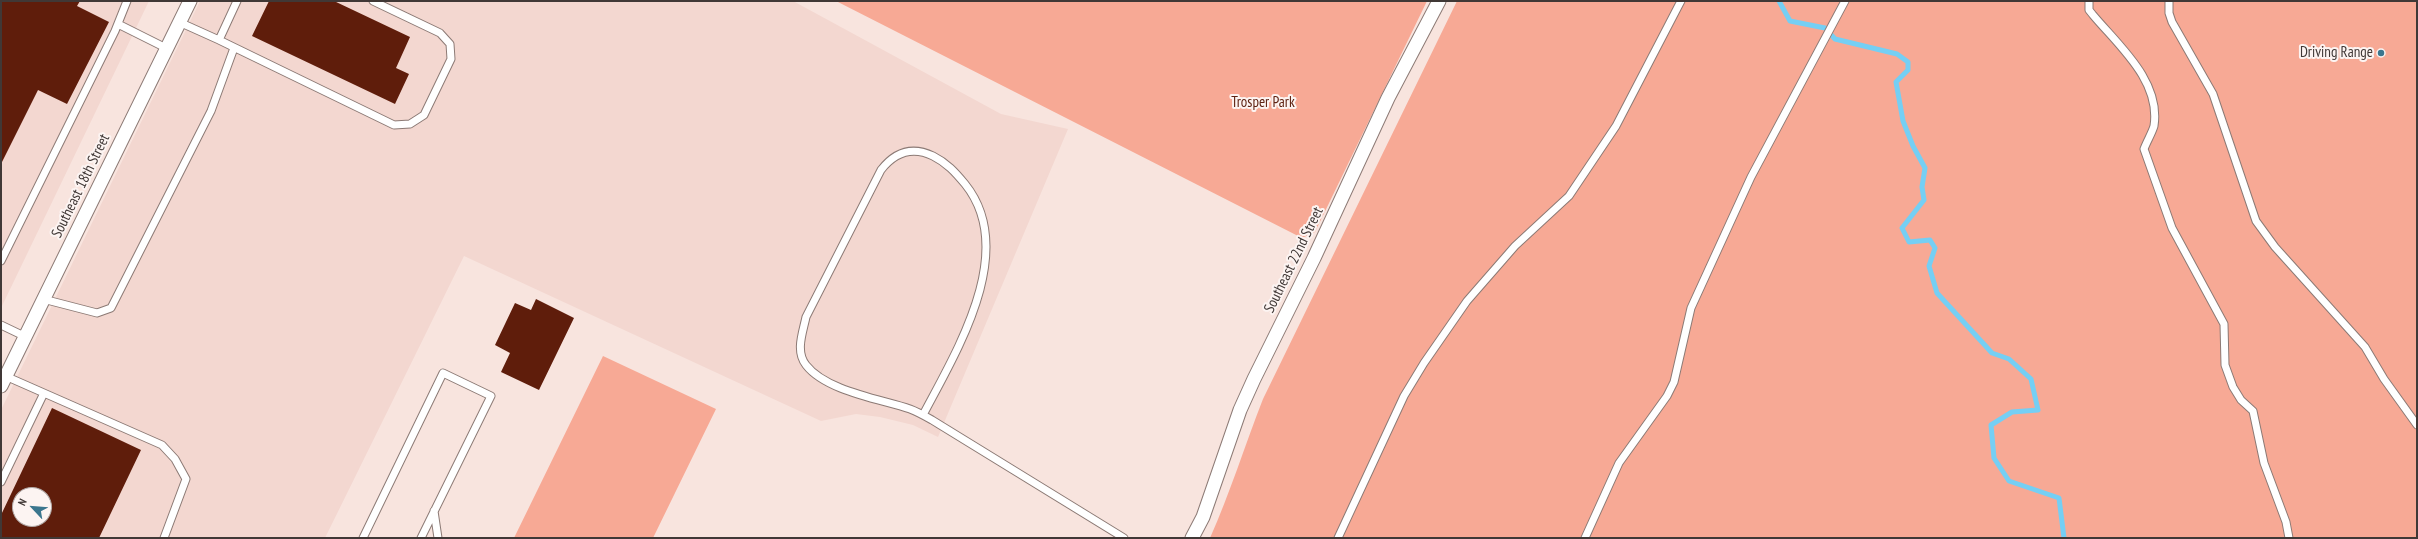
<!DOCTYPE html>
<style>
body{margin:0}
#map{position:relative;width:2418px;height:539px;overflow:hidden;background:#f8e4de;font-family:"PT Sans Narrow",sans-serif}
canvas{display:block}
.frame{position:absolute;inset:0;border:2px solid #403836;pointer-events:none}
.north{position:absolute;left:12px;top:487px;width:40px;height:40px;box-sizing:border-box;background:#fcf4f2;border:1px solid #b1a9a7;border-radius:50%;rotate:296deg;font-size:11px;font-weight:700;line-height:16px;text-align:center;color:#403836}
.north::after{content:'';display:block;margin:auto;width:14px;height:18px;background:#3b768e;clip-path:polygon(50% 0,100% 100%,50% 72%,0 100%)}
</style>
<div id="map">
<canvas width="2418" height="539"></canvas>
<div class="frame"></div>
<div class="north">N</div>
</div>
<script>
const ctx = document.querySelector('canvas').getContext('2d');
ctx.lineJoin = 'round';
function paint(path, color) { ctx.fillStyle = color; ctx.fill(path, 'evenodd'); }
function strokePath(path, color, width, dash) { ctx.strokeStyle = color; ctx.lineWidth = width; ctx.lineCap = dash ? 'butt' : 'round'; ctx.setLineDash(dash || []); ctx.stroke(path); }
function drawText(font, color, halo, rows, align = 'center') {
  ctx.font = font + ' "PT Sans Narrow",sans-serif'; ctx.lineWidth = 4; ctx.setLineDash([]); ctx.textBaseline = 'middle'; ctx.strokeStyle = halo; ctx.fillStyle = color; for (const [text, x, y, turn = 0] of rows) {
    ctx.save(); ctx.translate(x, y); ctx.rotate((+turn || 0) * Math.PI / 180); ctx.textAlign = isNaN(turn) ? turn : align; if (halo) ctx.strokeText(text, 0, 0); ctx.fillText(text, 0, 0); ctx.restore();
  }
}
paint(new Path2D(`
 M1,1H149L1,308Z
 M200,1H793L1001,114L1068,129L938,437L913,425L880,417L856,414L821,421L464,256L325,538H1V410ZM20,495H44V519H20Z`), '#f3d7d0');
paint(new Path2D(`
 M836,1H1427L1315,232L1302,238Z
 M1457,1H2417V538H1210C1230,493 1245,445 1263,399Z
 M603,356L716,409L653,538H514Z`), '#f7a995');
strokePath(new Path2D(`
 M1779,1L1790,21L1825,28L1835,39L1897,54L1908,62V70L1896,82L1903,121L1913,146L1925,168L1922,187L1924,200L1902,228L1909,242L1930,240L1935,248L1929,266L1937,293L1992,353L2009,359L2031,379L2038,410L2012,412L1991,425L1994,458L2009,481L2059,498L2064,538`), '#75cff4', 5);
paint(new Path2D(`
 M1,1H80L77,6L109,22L67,104L38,90L1,164Z
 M269,1H334L410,37L396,68L409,74L395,104L252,36Z
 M536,299L574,318L539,390L501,372L510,353L495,345L515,303L531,310Z
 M52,408L141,450L99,538H1V515ZM20,495H44V519H20Z`), '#5f1d0b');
const lane = new Path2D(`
 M2089,1V10L2093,15C2119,46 2161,81 2154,126C2152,133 2147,141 2144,149L2172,228L2224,324L2225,365L2233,387L2241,400L2253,411L2264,463L2286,522L2289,538
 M2169,1V13L2172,22L2213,94L2256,221L2275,247L2365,347L2384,379L2417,425
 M179,22L219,40L237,1
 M118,24L166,48
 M219,40L394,125L410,124L424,115L451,59L450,44L440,33L373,1
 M1,261L115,31L127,1
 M43,299L97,313L111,308L211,111L234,48
 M1,325L24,336
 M3,375L162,445L175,459L186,479L164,538
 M923,415C956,352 1019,251 965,184C955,172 947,163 933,156C912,146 895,152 881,170L806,317C803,332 795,351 806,365C826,391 880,399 910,409C918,412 925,416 932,420L1124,538
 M1,482L44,393
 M434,511L438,538
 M363,538L443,373L491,396L421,538
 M1338,538L1404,396L1424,363L1467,301L1515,246L1569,196L1616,126L1681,1
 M1585,538L1619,463L1667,396L1674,382L1691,308L1751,177L1845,1`);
const street = new Path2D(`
 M1,386L190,1
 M1192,538L1203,517L1240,410L1254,379L1314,258L1388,98L1439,1`);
strokePath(lane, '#8c7a75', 9);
strokePath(street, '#8c7a75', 15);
strokePath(lane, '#fff', 7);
strokePath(street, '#fff', 13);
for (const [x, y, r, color] of [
 [2381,53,4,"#3b768e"]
]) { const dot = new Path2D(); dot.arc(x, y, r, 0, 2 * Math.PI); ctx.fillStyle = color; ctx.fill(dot); strokePath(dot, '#fcf4f2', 1.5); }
drawText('15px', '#403836', '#fcf4f2', [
 ["Driving Range",2373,53]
], 'right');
drawText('15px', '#5f2212', '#fcf4f2', [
 ["Trosper Park",1263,103]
]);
drawText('15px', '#403836', '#fcf4f2', [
 ["Southeast 18th Street",81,186,-64],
 ["Southeast 22nd Street",1294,260,-64]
]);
</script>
